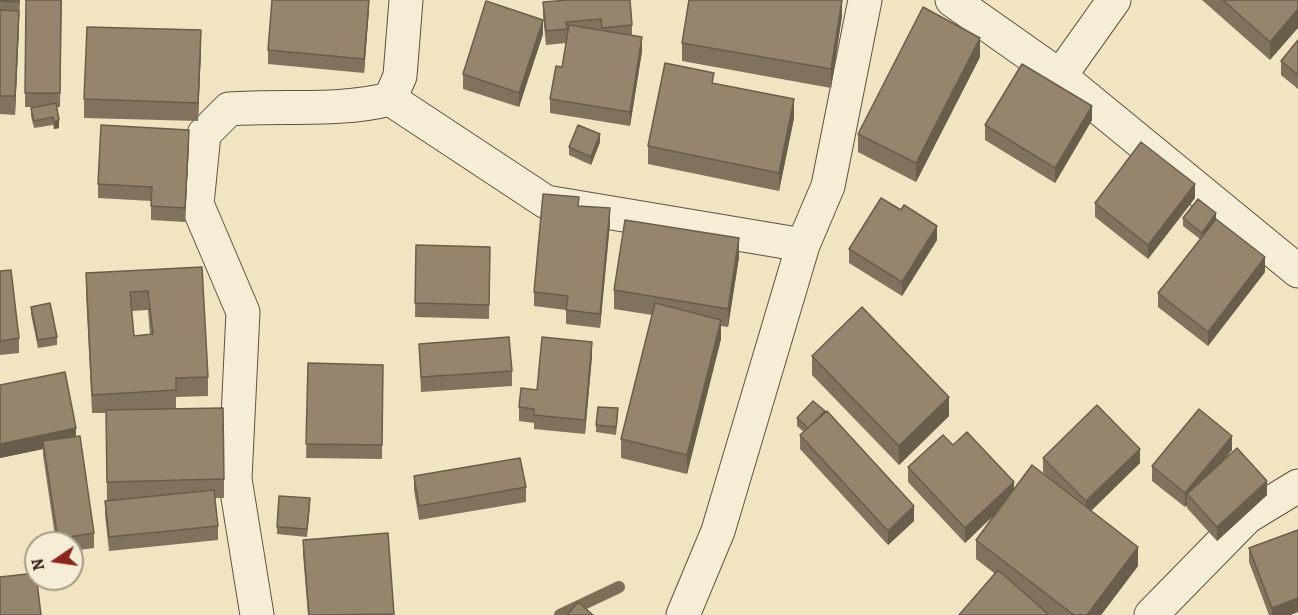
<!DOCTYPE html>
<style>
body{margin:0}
#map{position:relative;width:1298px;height:615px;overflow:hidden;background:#f1e4c1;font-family:Alegreya,serif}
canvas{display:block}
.north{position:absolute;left:24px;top:531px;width:60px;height:60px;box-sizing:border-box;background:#f6edd7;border:2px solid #a89a88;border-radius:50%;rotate:257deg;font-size:16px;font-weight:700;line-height:24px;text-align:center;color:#341e12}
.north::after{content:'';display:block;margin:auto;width:21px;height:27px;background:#8f2418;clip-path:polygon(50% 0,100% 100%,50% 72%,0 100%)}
</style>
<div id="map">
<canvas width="1298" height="615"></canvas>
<div class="north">N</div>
</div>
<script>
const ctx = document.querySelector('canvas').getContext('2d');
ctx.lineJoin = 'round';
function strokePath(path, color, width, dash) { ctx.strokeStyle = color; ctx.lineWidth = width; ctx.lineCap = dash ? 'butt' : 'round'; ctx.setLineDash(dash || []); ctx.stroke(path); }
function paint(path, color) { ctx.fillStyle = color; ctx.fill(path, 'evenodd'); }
strokePath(new Path2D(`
 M560,615L619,587`), '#7f6d58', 12);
const street = new Path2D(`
 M952,0L1060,76L1298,271
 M1060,76L1114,0
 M390,99L400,76L406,0
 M257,615L235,479L243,312L197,204L204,134L229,109C283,105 339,112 390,99L546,202L803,245
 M683,615L718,531L803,245L828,186L865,0
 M1151,615L1247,517L1298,486`);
strokePath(street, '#63503e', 35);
strokePath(street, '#f6edd7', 33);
paint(new Path2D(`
 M0,0H20L15,115L0,114Z
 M26,0H62L60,107H57L59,128L54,129L53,125L34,128L31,116V108L34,107H25Z
 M842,0V16L831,88L682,61V43Z
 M1202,0H1298L1270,60Z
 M543,2L632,25V36L642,51L630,126L550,113V99L562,67L566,43L546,45L543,16Z
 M369,9L364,73L268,64V50Z
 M543,34L519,107L463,89V74Z
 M1298,40V89L1281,75V61Z
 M201,49L198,121L84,118V99Z
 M980,57L916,182L858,152V134Z
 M714,83L794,118L779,191L648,164V146Z
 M1092,120L1055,183L985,140V125Z
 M600,142L591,165L569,155V147Z
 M189,144L185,222L151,220V201L98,198V184Z
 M1195,198L1148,259L1095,217V203Z
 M579,206L610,223L600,328L566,324V310L534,306V292Z
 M1183,218L1216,219L1265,272L1208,346L1158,307V293L1200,239L1183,226Z
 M937,240L902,296L849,263V249Z
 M416,245L490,247L489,319L415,317Z
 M739,257L728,327L721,326V339L687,474L621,458V439L652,315L614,309V290Z
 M202,267L208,377V396L176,397V409L224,479V498H215L218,526V540L109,551L105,515V501L107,500L106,413H92L86,292V273ZM148,310L150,334L134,336L131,311Z
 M0,271L19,338V353L0,355Z
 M31,307L57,337V345L38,348L31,314Z
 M419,344L512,371V386L421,392Z
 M592,356L585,434L534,429V423L519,421V407L537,390Z
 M812,356L949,416L899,465L812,375Z
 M308,363L383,365L382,459L306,458Z
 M0,385L76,436L94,533V548L72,551V543H56L43,455V449L0,458Z
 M825,413L914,521L888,545L800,449V435L804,432L797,426V418Z
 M618,416L616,435L596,432V425Z
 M953,445L1014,489L1046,476L1043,472V458L1140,463L1091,510L1138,566L1101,615H1049L1048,614V615L976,559V540L994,515L965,543L908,482V467Z
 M1232,450L1222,462L1267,495L1217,541L1187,508V505L1185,507L1152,481V466Z
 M414,476L526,487V502L419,520L414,490Z
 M310,506L307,537L277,534V527Z
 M1298,530V612L1290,615H1269L1249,562V548Z
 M388,533L394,615H308L303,554V540Z`), '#81725e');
paint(new Path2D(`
 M369,0V9L364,73V59Z
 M842,0V16L831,88V69Z
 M1298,9V28L1270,60V42Z
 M19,11V30L15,115V96Z
 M543,20V34L519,107V93Z
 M201,30V49L198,121V103Z
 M642,37V51L630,126V112Z
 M980,38V57L916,182V163Z
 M794,99V118L779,191V173Z
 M1092,106V120L1055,183V168Z
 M59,120V128L54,129V122Z
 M189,130V144L185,222V208Z
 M600,134V142L591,165V157Z
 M1195,184V198L1148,259V245Z
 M610,208V223L600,328V314Z
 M1216,213V221L1202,240V233Z
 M937,226V240L902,296V282Z
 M739,238V257L728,327V309Z
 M1265,257V272L1208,346V332Z
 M721,320V339L687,474V455Z
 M592,342V356L585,434V420Z
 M949,397V416L899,465V446Z
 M76,428V442L43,441V449L0,458V444Z
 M1232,436V450L1192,499L1187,494V505L1185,507V493Z
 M1140,449V463L1086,516V501Z
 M1267,481V495L1217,541V527Z
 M1014,482V496L965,543V528Z
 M914,506V521L888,545V531Z
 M1138,547V566L1101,615H1087Z
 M1298,598V612L1290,615H1272V608Z`), '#695d4c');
const building = new Path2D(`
 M0,0H19V2L0,1Z
 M26,0H61L60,93H25Z
 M272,0H369L364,59L268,50Z
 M569,0H630L632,25L602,28L601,19L566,22L567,29L546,31L543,2Z
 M689,0H842L831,69L682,43Z
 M1223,0H1298V9L1270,42Z
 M486,1L543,20L519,93L463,74Z
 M923,7L980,38L916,163L858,134Z
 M0,10L19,11L15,96H0Z
 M569,25L642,37L630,112L550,99L556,66L562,67Z
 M87,27L201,30L198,103L84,99Z
 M1298,40V75L1281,61Z
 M665,63L714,73L712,83L794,99L779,173L648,146Z
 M1022,64L1092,106L1055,168L985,125Z
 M56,103L59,120L54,122L53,117L34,121L31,108Z
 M101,125L189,130L185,208L151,206L152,187L98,184Z
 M578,125L600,134L591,157L569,147Z
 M1141,142L1195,184L1148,245L1095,203Z
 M543,194L579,197L578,206L610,208L600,314L566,310L568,296L534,292Z
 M881,198L901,210L904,205L937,226L902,282L849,249Z
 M1198,199L1216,213L1202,233L1183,218Z
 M1216,219L1265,257L1208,332L1158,293Z
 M625,220L739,238L728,309L614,290Z
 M416,245L490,247L489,305L415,303Z
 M202,267L208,377L176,378V390L92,395L86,273ZM148,291L153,334L134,336L130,292Z
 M11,270L19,338L0,341V271Z
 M50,303L57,337L38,340L31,307Z
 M655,303L721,320L687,455L621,439Z
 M862,307L949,397L899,446L812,356Z
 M509,337L512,371L421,377L419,344Z
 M542,337L592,342L585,420L534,415V409L519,407L521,388L537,390Z
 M308,363L383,365L382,445L306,444Z
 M65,372L76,428L0,444V385Z
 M813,401L825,411L808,428L797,418Z
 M1097,405L1140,449L1086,501L1043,458Z
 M598,407L618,408L616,427L596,425Z
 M223,408L224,479L107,482L106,410Z
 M1199,409L1232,436L1185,493L1152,466Z
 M827,411L914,506L888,531L800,435Z
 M967,432L1014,482L965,528L908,467L943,435L953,445Z
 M80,436L94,533L58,539L43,441Z
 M1237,448L1267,481L1217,527L1187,494Z
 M520,458L526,487L419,506L414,476Z
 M1032,465L1138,547L1087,615H1074L976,540Z
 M214,490L218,526L109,537L105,501Z
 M279,496L310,498L307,529L277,527Z
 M1298,530V598L1272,608L1249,548Z
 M388,533L394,614L309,615L303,540Z
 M998,570L1048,614L1046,615H959Z
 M36,573L41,615H0V577Z
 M578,602L593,615H567Z`);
paint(building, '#96856d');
strokePath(building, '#695d4c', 1.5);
</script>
